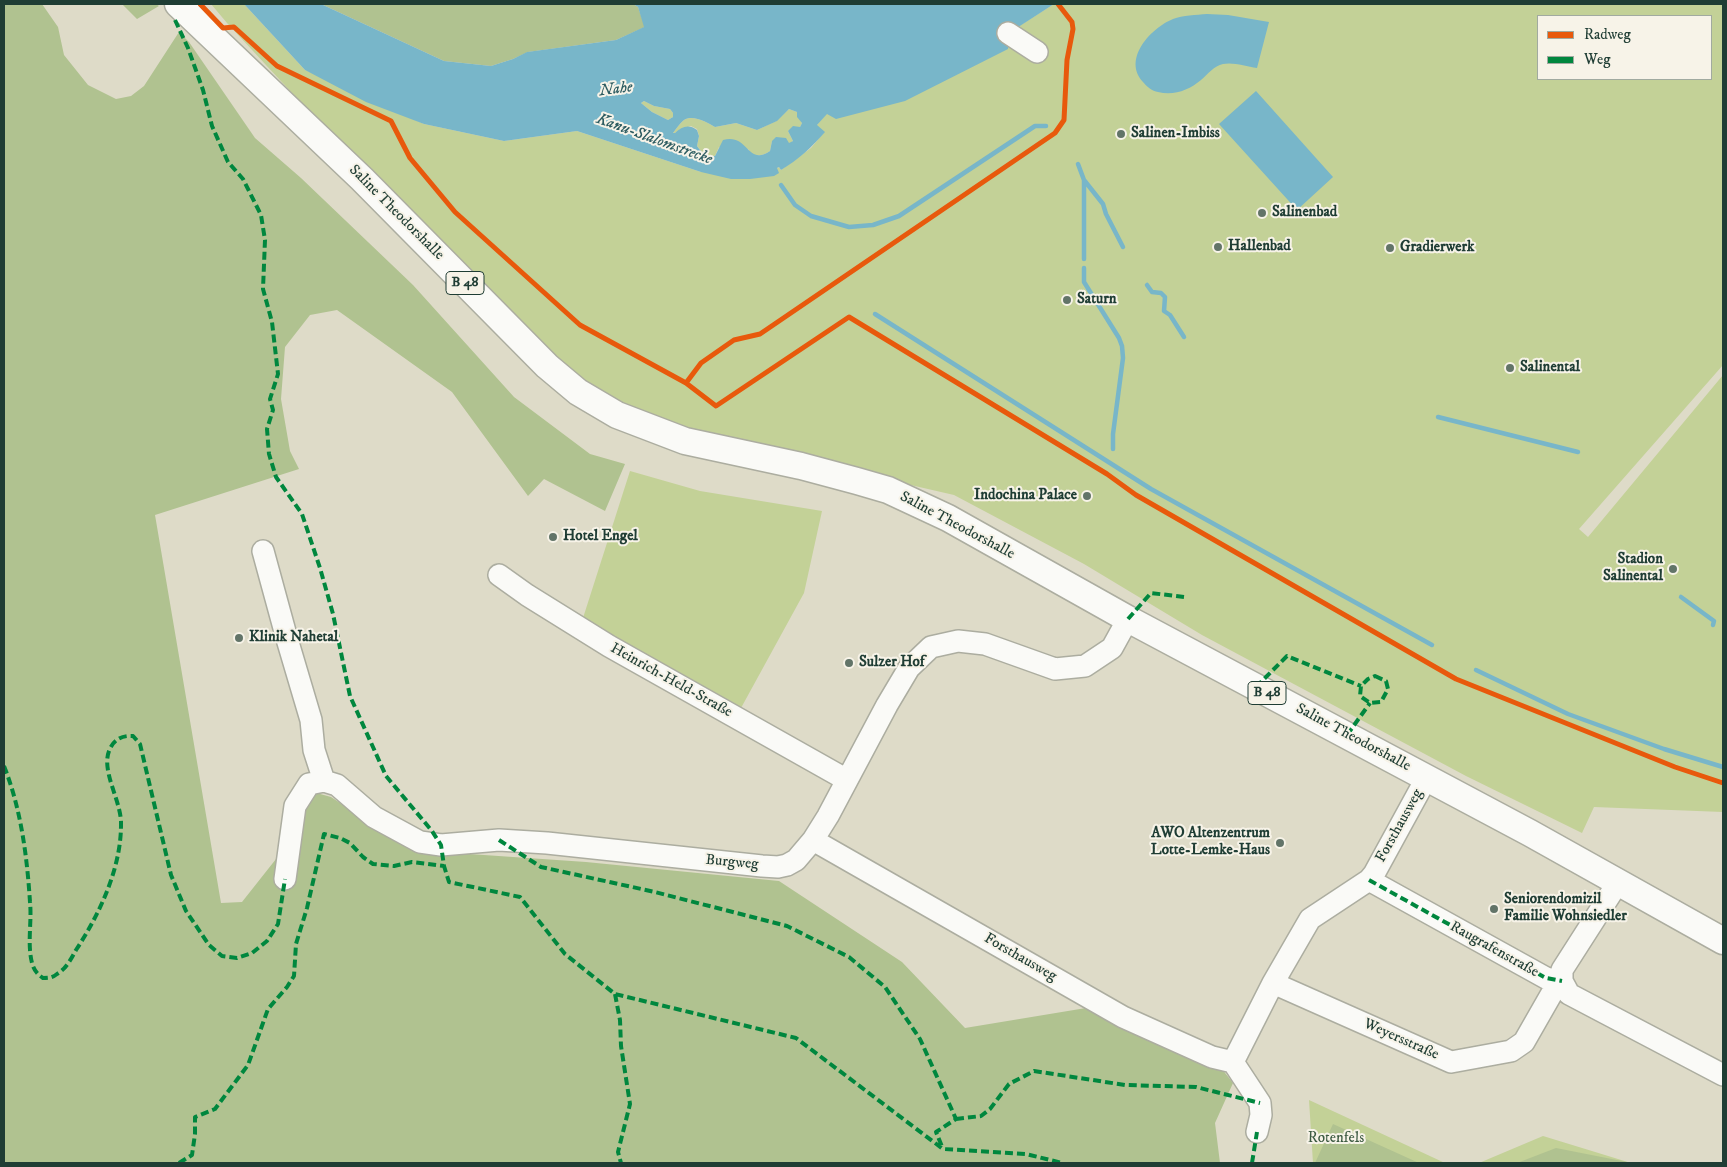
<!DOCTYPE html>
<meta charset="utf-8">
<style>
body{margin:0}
#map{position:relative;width:1727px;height:1167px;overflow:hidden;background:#dedbc8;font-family:"IM FELL DW Pica",serif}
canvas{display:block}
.frame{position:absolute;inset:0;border:5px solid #1f3d34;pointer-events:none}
.legend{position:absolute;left:1537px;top:15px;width:175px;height:65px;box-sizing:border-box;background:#f7f3e8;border:1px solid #a1aaa0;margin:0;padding:6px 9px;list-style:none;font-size:15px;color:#1f3d34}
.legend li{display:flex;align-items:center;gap:10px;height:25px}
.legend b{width:25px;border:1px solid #a1aaa0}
</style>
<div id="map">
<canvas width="1727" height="1167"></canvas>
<div class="frame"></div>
<ul class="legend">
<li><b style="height:6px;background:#e8590c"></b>Radweg</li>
<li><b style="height:6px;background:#00873e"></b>Weg</li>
</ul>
</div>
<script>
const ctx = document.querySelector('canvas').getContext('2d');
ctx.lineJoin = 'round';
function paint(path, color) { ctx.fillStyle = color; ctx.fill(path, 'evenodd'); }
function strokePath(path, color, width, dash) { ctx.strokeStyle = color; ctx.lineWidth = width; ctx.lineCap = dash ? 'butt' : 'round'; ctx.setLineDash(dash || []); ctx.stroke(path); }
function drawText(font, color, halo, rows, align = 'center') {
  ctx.font = font + ' "IM FELL DW Pica",serif'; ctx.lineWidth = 4; ctx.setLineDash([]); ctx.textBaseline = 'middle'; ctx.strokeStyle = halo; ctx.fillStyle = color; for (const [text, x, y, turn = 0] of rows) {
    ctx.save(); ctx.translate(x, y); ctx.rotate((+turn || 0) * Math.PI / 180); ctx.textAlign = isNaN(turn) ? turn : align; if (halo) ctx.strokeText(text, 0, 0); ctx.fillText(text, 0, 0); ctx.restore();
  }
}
paint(new Path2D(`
 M211,4H244L305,70L424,124L504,141L577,131L701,172L776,169L779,167L781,170L811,148L824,132L816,126L827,113L1008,33L1054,4H1723V365L1579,529L1588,537L1723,375V812L1594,807L1582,833L1466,776L1202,635L1084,564L954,495L689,434L582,386L344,149L227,23ZM1538,16H1711V79H1538Z
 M644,101L654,106L670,109L673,113V117L668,120L652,112L641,103Z
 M789,109L797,112L802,123L800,127L788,131L793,141L789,144L772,141L770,151C763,156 758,156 751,154L748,149L719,147L715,156C706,157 702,152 697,146L699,136L697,129L691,126L679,130L675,133H673C676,129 680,123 684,120C693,114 708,123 715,127L736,123L757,130L776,121Z
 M630,471L700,491L822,511L804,593L741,708L583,618Z
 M1309,1100L1445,1163H1313Z
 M1543,1136L1631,1163H1479Z`), '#c3d197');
paint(new Path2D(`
 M4,4H42L58,27L64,55L88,85L116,99L131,96L144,86L179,32L189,42L255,138L301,178L413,285L514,397L590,454L625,464L605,511L544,479L528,496L452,392L337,310L310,315L285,347L281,399L290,451L299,469L155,515L221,903L242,902L276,859L294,854L302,806L313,792L331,797L411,850L586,862L779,881L902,962L965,1028L1086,1008L1218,1064L1233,1083L1215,1123L1220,1163H4Z
 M122,4H156L159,6L137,19Z
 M321,4H633L638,7L645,27L616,40L528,52L513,59L491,66L444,61Z
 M1333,1124L1419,1163H1315Z
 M1556,1148L1632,1163H1517Z`), '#b0c290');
paint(new Path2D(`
 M244,4H321L444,61L491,66L513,59L527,52L616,40L644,27L638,7L633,4H1054L1009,33L1008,49L905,101L836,119L827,114L817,125L825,132C812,147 798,160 781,170L779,167L777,168L779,173L774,176L750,179H731L701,172L577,131L504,141L424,124L366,102L305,70ZM644,101L654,106L670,109L673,113V117L668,120L652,112L641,103ZM789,109L797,112V117L802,123L800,127L793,126L788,131L793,141L789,143L786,138L776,137L772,141L770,151C747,167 749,133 723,140L715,156C706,157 702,153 697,146L699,136L697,130C689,124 682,126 675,133H673C676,129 680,123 684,120C693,114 708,123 715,127L736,123L757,130L777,121Z
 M1207,14L1228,15L1269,22L1257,68C1246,66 1233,62 1223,64C1214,66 1208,74 1201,80C1189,90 1174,96 1158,92C1152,91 1147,87 1143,82C1122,59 1151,28 1173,19C1183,15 1196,15 1207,14Z
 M1256,91L1333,177L1297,210L1219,124Z`), '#78b6c9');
strokePath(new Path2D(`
 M1078,164L1084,180V259
 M1084,180L1103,204L1106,214L1123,247
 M781,185L795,205L811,216L849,227L873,225L899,216L1035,126H1046
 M1084,268V282L1119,338L1122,346L1123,358L1113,434V449
 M1147,285L1152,292L1161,293L1165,297L1164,311L1170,315L1184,337
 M875,314L1151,489L1432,645
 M1438,417L1578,452
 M1681,597L1714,621L1713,625
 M1476,670L1568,714L1664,749L1723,767`), '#78b6c9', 4.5);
const minor = new Path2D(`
 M1008,33L1037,52
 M263,551L287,639L311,720L314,750L324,781
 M499,575L527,595L609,646L847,780
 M813,840L1123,1017L1212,1057L1233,1062L1260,1103L1261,1115L1257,1132
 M285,879L295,806L309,784L324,781L337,785L374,817L420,842L441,845L499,840L547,843L762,866L778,867L787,865L796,860L813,840L828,816L887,705L909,668L931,647L958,641L985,644L1055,669L1085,666L1112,648L1128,619
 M1369,880L1546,978L1562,981L1569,994L1723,1075
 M1273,983L1451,1062L1511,1051L1524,1042L1552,993L1562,981V970L1619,881
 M1233,1062L1273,983L1310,919L1369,880L1374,874L1427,777`);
const major = new Path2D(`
 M178,4L362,179L547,366L578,392L617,415L685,441L801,466L857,481L888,490L948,518L1128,619L1530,833L1723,941`);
strokePath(minor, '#acada0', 24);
strokePath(major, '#acada0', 29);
strokePath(minor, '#fafaf7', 21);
strokePath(major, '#fafaf7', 26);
strokePath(new Path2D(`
 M175,20L188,48L203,90L212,126L228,162L243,179L261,215L265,240L263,289L272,322L278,374L270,399L273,410L267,429L269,454L276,477L302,514L320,568L333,614L350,696L386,776L432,831L441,845L444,866L449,882L520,897L565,954L615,994L796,1038L943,1149L1026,1154L1062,1163
 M1128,619L1151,593L1184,597
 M1375,676L1386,681L1388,689L1381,702L1370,703L1360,696L1361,686L1368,679Z
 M1256,687L1287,656L1361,686
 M1347,735L1370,703
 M4,766C21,809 27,856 30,902C32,922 27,943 32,963C34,970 37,974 43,978C48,978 52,978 57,974C66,969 71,959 76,950C99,915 121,869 121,825C122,802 101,772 109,751C113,740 122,735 133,736L140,744L171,875L186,911L209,945L222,956L237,958L252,953L267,941L278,924L285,879
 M499,840L541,867L655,892L787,926L849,957L885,987L920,1039L956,1119L936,1132L943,1149
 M1369,880L1546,978L1562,981
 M615,994L620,1020L621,1046L630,1104L618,1152L621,1163
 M956,1119L981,1116L990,1109L1009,1084L1034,1071L1125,1085L1196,1087L1260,1103
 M179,1163L192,1155L195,1134V1117L215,1109L248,1065L268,1009L287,987L294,976L296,944L307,908L324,834L340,838L350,843L363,857L373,864L394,866L412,862L444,866
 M1252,1163L1257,1132`), '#00873e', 4, [8, 4]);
strokePath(new Path2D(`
 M200,4L223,28L234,27L277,66L391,121L410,158L455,212L580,325L686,383L716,406L849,317L1107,474L1136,495L1456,679L1675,767L1723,783
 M686,383L701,363L734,340L760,334L1055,133L1064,120L1067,60L1073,29L1072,22L1058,4`), '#e8590c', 5);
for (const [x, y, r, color] of [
 [1121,134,5,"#627468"],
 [1262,213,5,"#627468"],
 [1218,247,5,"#627468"],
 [1390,248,5,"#627468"],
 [1067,300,5,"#627468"],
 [1510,368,5,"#627468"],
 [1087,496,5,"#627468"],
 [553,537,5,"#627468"],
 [1673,569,5,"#627468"],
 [239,638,5,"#627468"],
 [849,663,5,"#627468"],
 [1280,843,5,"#627468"],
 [1494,909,5,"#627468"]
]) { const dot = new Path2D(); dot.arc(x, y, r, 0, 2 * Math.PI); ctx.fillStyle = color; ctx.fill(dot); strokePath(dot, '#f7f3e8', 2); }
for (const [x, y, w] of [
 [465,283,38],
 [1267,693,38]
]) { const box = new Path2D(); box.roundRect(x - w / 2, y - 11.5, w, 23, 4); ctx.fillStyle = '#f7f3e8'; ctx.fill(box); strokePath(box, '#1f3d34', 1); }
drawText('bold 14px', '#1f3d34', null, [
 ["B 48",465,283],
 ["B 48",1267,693]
]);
drawText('bold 15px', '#1f3d34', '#f7f3e8', [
 ["Salinen-Imbiss",1131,134],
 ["Salinenbad",1272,213],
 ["Hallenbad",1228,247],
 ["Gradierwerk",1400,248],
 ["Saturn",1077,300],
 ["Salinental",1520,368],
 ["Indochina Palace",1077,496,"right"],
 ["Hotel Engel",563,537],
 ["Stadion",1663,560,"right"],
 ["Salinental",1663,577,"right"],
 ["Klinik Nahetal",249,638],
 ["Sulzer Hof",859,663],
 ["AWO Altenzentrum",1270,834,"right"],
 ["Lotte-Lemke-Haus",1270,851,"right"],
 ["Seniorendomizil",1504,900],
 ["Familie Wohnsiedler",1504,917]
], 'left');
drawText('15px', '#1f3d34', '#f7f3e8', [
 ["Saline Theodorshalle",396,213,45],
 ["Saline Theodorshalle",957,526,28],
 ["Heinrich-Held-Straße",671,681,29],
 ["Saline Theodorshalle",1353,738,28],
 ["Forsthausweg",1400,826,-61],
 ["Burgweg",732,863,5],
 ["Raugrafenstraße",1494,950,29],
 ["Forsthausweg",1020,958,30],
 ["Weyersstraße",1401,1040,24]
]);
drawText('15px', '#3b5940', '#f7f3e8', [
 ["Rotenfels",1336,1139]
]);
drawText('italic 16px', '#2d5c61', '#f7f3e8', [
 ["Nahe",616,90,-8],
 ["Kanu-Slalomstrecke",654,140,20]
]);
</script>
